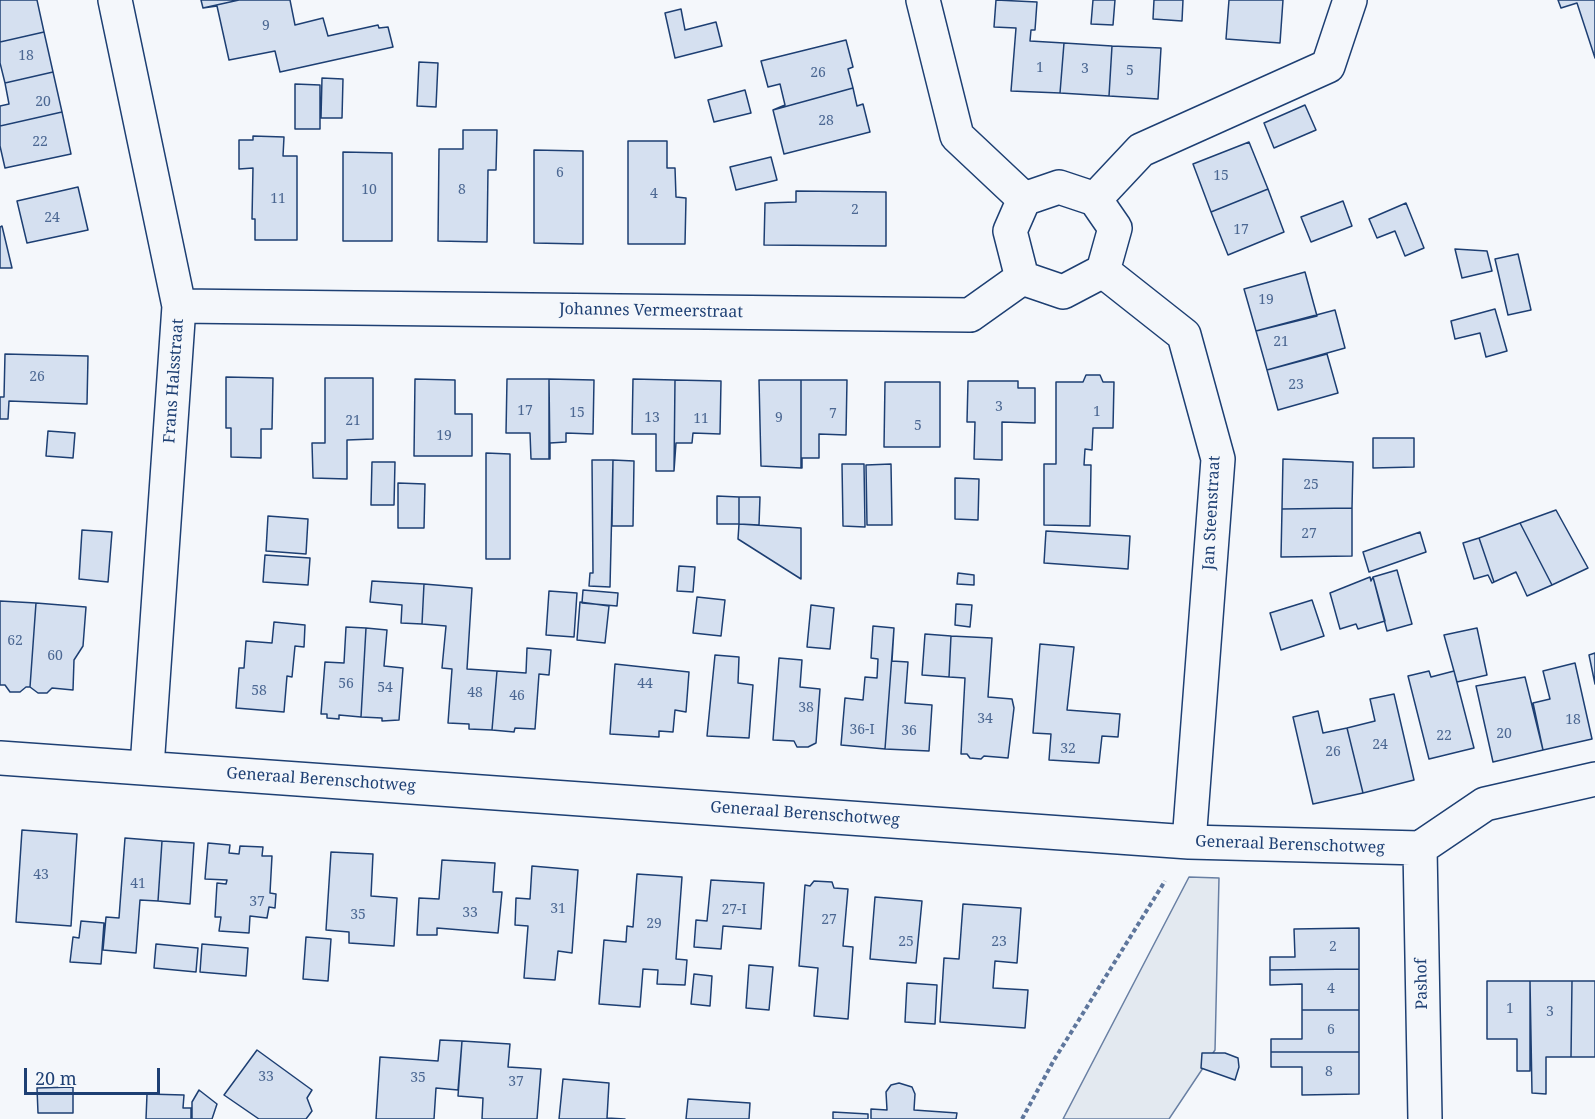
<!DOCTYPE html>
<style>
body{margin:0}
#map{position:relative;width:1595px;height:1119px;overflow:hidden;background:#f4f7fb;font-family:"Noto Serif",serif}
canvas{display:block}
.scale{position:absolute;left:24px;top:1068px;width:136px;height:27px;box-sizing:border-box;border:3px solid #1d3f73;border-top:0;padding-left:8px;font-size:18px;line-height:21px;white-space:nowrap;color:#1d3f73;-webkit-text-stroke:4px #f4f7fb;paint-order:stroke}
</style>
<div id="map">
<canvas width="1595" height="1119"></canvas>
<div class="scale">20 m</div>
</div>
<script>
const ctx = document.querySelector('canvas').getContext('2d');
ctx.lineJoin = 'round';
function paint(path, color) { ctx.fillStyle = color; ctx.fill(path, 'evenodd'); }
function strokePath(path, color, width, dash) { ctx.strokeStyle = color; ctx.lineWidth = width; ctx.lineCap = dash ? 'butt' : 'round'; ctx.setLineDash(dash || []); ctx.stroke(path); }
function drawText(font, color, halo, rows, align = 'center') {
  ctx.font = font + ' "Noto Serif",serif'; ctx.lineWidth = 4.5; ctx.setLineDash([]); ctx.textBaseline = 'middle'; ctx.strokeStyle = halo; ctx.fillStyle = color; for (const [text, x, y, turn = 0] of rows) {
    ctx.save(); ctx.translate(x, y); ctx.rotate((+turn || 0) * Math.PI / 180); ctx.textAlign = isNaN(turn) ? turn : align; if (halo) ctx.strokeText(text, 0, 0); ctx.fillText(text, 0, 0); ctx.restore();
  }
}
const green = new Path2D(`
 M1189,877L1219,878L1215,1050L1169,1119H1063Z`);
paint(green, '#e3e9f0');
strokePath(green, '#687fa3', 1.5);
const building = new Path2D(`
 M0,0H37L44,32L0,42Z
 M201,0H239L203,8Z
 M239,0H290L295,25L323,18L328,36L378,25L379,28L388,27L393,47L280,72L275,51L229,60L217,6L203,8Z
 M996,0L1037,2L1035,30H1031L1030,41L1064,43L1060,93L1011,91L1016,28L994,27Z
 M1093,0H1115L1113,25L1091,24Z
 M1154,0H1183L1182,21L1153,19Z
 M1229,0H1283L1280,43L1226,39Z
 M1558,0H1595V58L1577,3L1561,8Z
 M681,9L685,30L716,22L722,46L675,58L665,13Z
 M44,32L53,72L5,83L0,63V42Z
 M846,40L853,67L848,69L853,88L773,110L785,105L780,84L768,87L761,61Z
 M1064,43L1112,46L1109,96L1060,93Z
 M1112,46L1161,48L1158,99L1109,96Z
 M419,62L438,63L436,107L417,106Z
 M53,72L62,112L0,126V106L9,104L5,83Z
 M322,78L343,79L342,118H321Z
 M295,84L320,85V129H295Z
 M853,88L857,106L863,104L870,132L784,154L773,110Z
 M745,90L751,113L714,122L708,100Z
 M1305,105L1316,130L1274,148L1264,123Z
 M62,112L71,154L5,168L0,146V126Z
 M463,130H497L496,170H488L487,242L438,241L439,149H463Z
 M253,136L284,137L283,156H297V240H255V219H252L253,168L239,169V140H253Z
 M628,141H667V168H675L676,197L686,198L685,244H628Z
 M1249,142L1268,189L1211,212L1193,164Z
 M534,150L583,151V244L534,243Z
 M343,152L392,153V241H343Z
 M771,157L777,180L736,190L730,167Z
 M78,187L88,230L27,243L17,201Z
 M1268,189L1284,232L1228,255L1211,212Z
 M796,191L886,192V246L764,245L765,203L796,202Z
 M1343,201L1352,226L1311,242L1301,217Z
 M1406,203L1424,248L1405,256L1395,231L1377,238L1369,219Z
 M2,226L12,268H0V227Z
 M1455,249L1487,251L1492,271L1462,278Z
 M1518,254L1531,310L1508,315L1495,259Z
 M1305,272L1317,316L1256,331L1244,289Z
 M1495,309L1507,351L1486,357L1480,333L1455,339L1451,321Z
 M1335,310L1345,348L1267,370L1256,331Z
 M5,354L88,356L87,404L9,401L8,419H0V397H4Z
 M1327,354L1338,393L1278,410L1267,370Z
 M1086,375H1100L1103,382H1114L1113,428H1093L1092,450L1085,449L1084,465H1091L1090,526L1044,525V464H1056V382H1083Z
 M226,377L273,378L272,429H261V458L231,457V428H226Z
 M325,378H373V439L347,440V479L313,478L312,443H325Z
 M415,379L455,380V414H472V456H414Z
 M507,379H549V459H531L530,433H506Z
 M549,379L594,380L593,434L566,433V442L550,443V459Z
 M633,379L675,380L674,471H656V434H632Z
 M675,380L721,381L720,434L693,433L692,443H676L674,471Z
 M759,380H801V468L761,466Z
 M801,380H847L846,435L819,434V458H802V468H801Z
 M968,381H1018V388H1035V423L1002,422V460L974,459L975,422H967Z
 M885,382H940V447H884Z
 M48,431L75,433L73,458L46,456Z
 M1373,438H1414V467L1373,468Z
 M486,453L510,454V559H486Z
 M1283,459L1353,462L1352,508L1282,509Z
 M592,460H613L610,587L589,586L590,573H593Z
 M613,460L634,461L633,526H612Z
 M372,462H395L394,505H371Z
 M842,464H864L865,527L843,526Z
 M891,464L892,525H867L866,465Z
 M955,478L979,479L978,520L955,519Z
 M398,483L425,484L424,528H398Z
 M717,496L739,497V524H717Z
 M739,497H760L759,525L739,524Z
 M1352,508V556L1281,557L1282,509Z
 M1556,510L1588,568L1552,585L1520,523Z
 M268,516L308,519L306,554L266,551Z
 M1520,523L1552,585L1527,596L1516,572L1494,582L1479,538Z
 M739,524L801,528V579L738,539Z
 M82,530L112,532L108,582L79,579Z
 M1046,531L1130,536L1128,569L1044,563Z
 M1420,532L1426,552L1369,572L1363,552Z
 M1479,538L1494,582L1492,583L1488,575L1474,579L1463,543Z
 M265,555L310,558L308,585L263,582Z
 M679,566L695,567L693,592L677,591Z
 M1397,570L1412,624L1387,631L1373,577Z
 M958,573L974,575V585L957,584Z
 M1370,577L1371,581L1373,577L1385,621L1358,629L1356,624L1340,629L1330,593Z
 M372,581L424,584L422,624L401,623L402,605L370,602Z
 M424,584L472,588L467,669L497,671L492,730L469,729V724L448,723L452,669L442,668L446,626L422,624Z
 M583,590L618,593L617,606L582,603Z
 M549,591L577,593L574,637L546,635Z
 M697,597L725,600L721,636L693,633Z
 M1312,600L1324,636L1281,650L1270,613Z
 M0,601L36,603L30,687H26L20,692H10L5,685H0Z
 M580,602L609,606L605,643L577,640Z
 M36,603L86,607L83,646L74,660L73,690L52,688L47,693H38L30,687Z
 M956,604L972,605L970,627L955,625Z
 M811,605L834,608L830,649L807,647Z
 M274,622L305,625L304,647L295,646L292,677L287,676L284,712L236,708L239,668H244L246,641L272,643Z
 M873,626L894,628L885,749L841,745L845,698L863,700L865,677L877,678L878,659L871,658Z
 M346,627L366,628L361,717L339,715V719L327,718V714H321L325,662L344,663Z
 M366,628L387,630L384,666L403,668L399,720L382,721V718L361,717Z
 M894,628L892,661L908,662L905,703L932,705L929,751L885,749Z
 M1477,628L1487,675L1457,682L1444,635Z
 M925,634L951,636L949,677L922,675Z
 M951,636L992,638L988,697L1012,699L1014,708L1008,758L984,756L981,759L970,758L967,754H961L965,678L949,677Z
 M1040,644L1074,647L1067,710L1120,714L1118,737L1102,736L1099,763L1049,760L1051,734L1033,733Z
 M527,648L551,650L549,675L539,674L535,729L515,728L514,732L492,730L497,671L526,673Z
 M1595,653V684L1589,655Z
 M715,655L739,657L738,683L753,685L749,738L707,736Z
 M779,658L802,660L800,687L820,689L816,743L808,747H797L794,741L773,740Z
 M1575,663L1592,739L1543,750L1533,703L1550,699L1543,671Z
 M615,664L689,672L686,712L675,710L673,732L659,731V737L610,734Z
 M1429,671L1431,677L1454,671L1474,748L1429,759L1408,676Z
 M1525,677L1543,750L1493,762L1476,686Z
 M1394,694L1414,780L1363,793L1347,728L1375,721L1370,699Z
 M1318,711L1323,733L1347,728L1363,793L1313,804L1293,717Z
 M22,830L77,834L71,926L16,922Z
 M125,838L162,841L158,901L140,900L136,953L103,950L106,917L119,918Z
 M162,841L194,843L190,904L158,901Z
 M208,843L230,845L229,853L239,854L240,846L263,847L262,856H272L270,893L276,894L275,908L269,907L267,918L250,916L249,933L219,931L221,917H215L217,883L226,884L227,880L205,879Z
 M331,852L373,854L371,896L397,898L394,946L349,943V932L326,930Z
 M442,860L495,863L493,892H502L498,933L437,928V935H417L419,898L439,899Z
 M532,866L578,870L572,953L558,951L555,980L524,978L528,926L515,925L516,898L530,899Z
 M637,874L682,877L676,959L687,960L685,985L657,984L658,970L643,969L640,1007L599,1004L604,940L626,942L627,926L633,927Z
 M711,880L764,883L761,929L723,926L721,949L694,947L696,920L707,921Z
 M814,881L832,882L834,888L848,889L843,946L853,947L848,1019L814,1016L818,968L799,966L805,885L810,886Z
 M875,897L922,901L916,963L870,959Z
 M963,904L1021,908L1017,963L995,961L993,988L1028,990L1025,1028L940,1022L944,958L959,959Z
 M81,921L104,923L101,964L70,962L73,937L79,938Z
 M1359,928V969L1270,970V957H1295L1294,929Z
 M306,937L331,939L328,981L303,979Z
 M156,944L198,948L196,972L154,968Z
 M202,944L248,948L246,976L200,972Z
 M749,965L773,967L769,1010L746,1008Z
 M1359,969V1010H1302V984L1270,985V970Z
 M694,974L712,976L710,1006L691,1004Z
 M1487,981H1530V1071H1517V1039H1487Z
 M1530,981H1572L1571,1057H1546V1094L1532,1093Z
 M1572,981H1595V1057H1571Z
 M907,983L937,985L935,1024L905,1022Z
 M1302,1010H1359V1052H1271V1039H1302Z
 M440,1040L462,1041L458,1090L436,1088L434,1119H376L380,1057L438,1061Z
 M462,1041L510,1044L508,1067L541,1069L537,1119H482L483,1098L458,1096Z
 M257,1050L312,1090L307,1098L312,1111L306,1119H259L224,1095Z
 M1271,1052H1359V1094L1302,1095V1067H1271Z
 M1202,1053H1225L1238,1058L1239,1067L1235,1080L1201,1068Z
 M563,1079L609,1083L607,1118L625,1119H559Z
 M899,1083L912,1087L915,1094L914,1110L957,1113L956,1119H871V1109L887,1110L886,1092L891,1085Z
 M73,1087V1113H38L37,1088Z
 M199,1090L217,1104L212,1119H192V1102Z
 M147,1094L184,1095L183,1108H191V1119H146Z
 M688,1099L750,1103L749,1119H686Z
 M833,1112L868,1114V1119H833Z`);
paint(building, '#d5e0f0');
strokePath(building, '#1d3f73', 1.5);
const minor = new Path2D(`
 M115,0L179,306L147,767
 M923,0L957,136L1024,199
 M1095,199L1141,150L1328,66L1350,0
 M1022,278L1010,231L1024,199L1059,187L1095,199L1115,228L1103,271L1184,335L1218,459L1189,842
 M179,306L970,315L1022,278L1063,292L1103,271
 M0,758L1189,842L1420,848L1485,804L1595,779
 M1420,848L1425,1119`);
strokePath(minor, '#1d3f73', 36);
strokePath(new Path2D(`
 M1022,1119L1054,1060L1165,881`), '#5e769c', 4, [4.5, 3]);
strokePath(minor, '#f4f7fb', 33);
drawText('14px', '#4b6792', null, [
 ["9",266,26],
 ["18",26,56],
 ["1",1040,68],
 ["3",1085,69],
 ["5",1130,71],
 ["26",818,73],
 ["20",43,102],
 ["28",826,121],
 ["22",40,142],
 ["6",560,173],
 ["15",1221,176],
 ["10",369,190],
 ["8",462,190],
 ["4",654,194],
 ["11",278,199],
 ["2",855,210],
 ["24",52,218],
 ["17",1241,230],
 ["19",1266,300],
 ["21",1281,342],
 ["26",37,377],
 ["23",1296,385],
 ["3",999,407],
 ["17",525,411],
 ["1",1097,412],
 ["15",577,413],
 ["7",833,414],
 ["13",652,418],
 ["9",779,418],
 ["11",701,419],
 ["21",353,421],
 ["5",918,426],
 ["19",444,436],
 ["25",1311,485],
 ["27",1309,534],
 ["62",15,641],
 ["60",55,656],
 ["56",346,684],
 ["44",645,684],
 ["54",385,688],
 ["58",259,691],
 ["48",475,693],
 ["46",517,696],
 ["38",806,708],
 ["34",985,719],
 ["18",1573,720],
 ["36-I",862,730],
 ["36",909,731],
 ["20",1504,734],
 ["22",1444,736],
 ["24",1380,745],
 ["32",1068,749],
 ["26",1333,752],
 ["43",41,875],
 ["41",138,884],
 ["37",257,902],
 ["31",558,909],
 ["27-I",734,910],
 ["33",470,913],
 ["35",358,915],
 ["27",829,920],
 ["29",654,924],
 ["25",906,942],
 ["23",999,942],
 ["2",1333,947],
 ["4",1331,989],
 ["1",1510,1009],
 ["3",1550,1012],
 ["6",1331,1030],
 ["8",1329,1072],
 ["33",266,1077],
 ["35",418,1078],
 ["37",516,1082]
]);
drawText('16px', '#1d3f73', '#f4f7fb', [
 ["Johannes Vermeerstraat",651,311,1],
 ["Frans Halsstraat",174,381,-86],
 ["Jan Steenstraat",1212,513,-87],
 ["Generaal Berenschotweg",321,780,4],
 ["Generaal Berenschotweg",805,814,4],
 ["Generaal Berenschotweg",1290,845,2],
 ["Pashof",1422,984,-91]
]);
</script>
